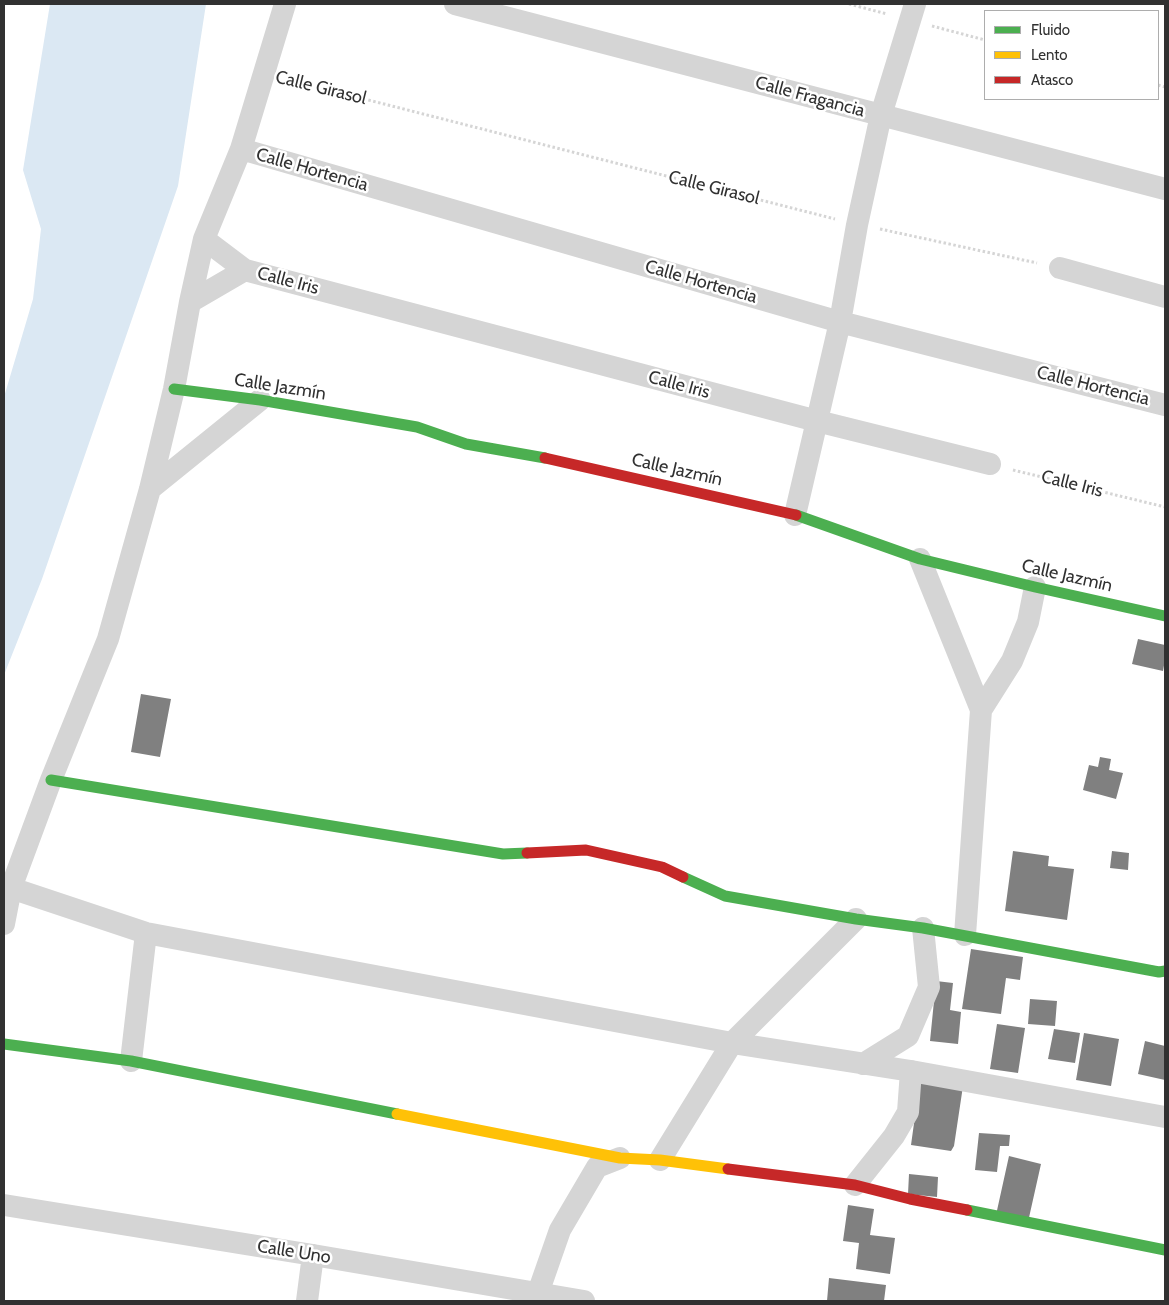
<!DOCTYPE html>
<meta charset="utf-8">
<style>
body{margin:0}
#map{position:relative;width:1169px;height:1305px;overflow:hidden;background:#fff;font-family:Cabin,sans-serif}
canvas{display:block}
.frame{position:absolute;inset:0;border:5px solid #313131;pointer-events:none}
.legend{position:absolute;left:984px;top:10px;width:175px;height:90px;box-sizing:border-box;background:#fff;border:1px solid #adadad;margin:0;padding:6px 9px;list-style:none;font-size:15px;color:#313131}
.legend li{display:flex;align-items:center;gap:10px;height:25px}
.legend b{width:25px;border:1px solid #adadad}
</style>
<div id="map">
<canvas width="1169" height="1305"></canvas>
<div class="frame"></div>
<ul class="legend">
<li><b style="height:6px;background:#4caf50"></b>Fluido</li>
<li><b style="height:6px;background:#ffc107"></b>Lento</li>
<li><b style="height:6px;background:#c62828"></b>Atasco</li>
</ul>
</div>
<script>
const ctx = document.querySelector('canvas').getContext('2d');
ctx.lineJoin = 'round';
function paint(path, color) { ctx.fillStyle = color; ctx.fill(path, 'evenodd'); }
function strokePath(path, color, width, dash) { ctx.strokeStyle = color; ctx.lineWidth = width; ctx.lineCap = dash ? 'butt' : 'round'; ctx.setLineDash(dash || []); ctx.stroke(path); }
function drawText(font, color, halo, rows, align = 'center') {
  ctx.font = font + ' Cabin,sans-serif'; ctx.lineWidth = 5; ctx.setLineDash([]); ctx.textBaseline = 'middle'; ctx.strokeStyle = halo; ctx.fillStyle = color; for (const [text, x, y, turn = 0] of rows) {
    ctx.save(); ctx.translate(x, y); ctx.rotate((+turn || 0) * Math.PI / 180); ctx.textAlign = isNaN(turn) ? turn : align; if (halo) ctx.strokeText(text, 0, 0); ctx.fillText(text, 0, 0); ctx.restore();
  }
}
paint(new Path2D(`
 M50,4H206L178,186L42,579L4,675V397L33,299L41,229L23,170Z`), '#dbe8f3');
paint(new Path2D(`
 M1138,639L1165,645V660L1163,671L1132,664Z
 M141,694L171,699L160,757L131,752Z
 M1100,757L1111,759L1109,770L1123,773L1116,799L1083,790L1089,765L1098,767Z
 M1013,851L1049,856L1048,866L1074,869L1067,920L1005,911Z
 M1112,851L1129,853L1128,870L1110,868Z
 M971,949L1023,957L1020,980L1006,978L1001,1014L962,1009Z
 M936,981L953,983L950,1010L961,1012L958,1044L930,1041Z
 M1030,999L1057,1001L1055,1026L1028,1024Z
 M997,1024L1025,1028L1018,1073L990,1069Z
 M1054,1029L1080,1033L1075,1063L1048,1059Z
 M1084,1033L1119,1039L1111,1086L1076,1080Z
 M1145,1041L1165,1046V1080L1138,1074Z
 M920,1080L963,1086L954,1146L951,1151L911,1145Z
 M979,1133L1010,1135L1009,1146H1000L997,1172L975,1170Z
 M1009,1156L1041,1164L1028,1222L996,1215Z
 M909,1174L938,1177L937,1197L908,1194Z
 M848,1205L874,1209L870,1235L895,1238L890,1274L856,1269L859,1243L843,1241Z
 M829,1278L886,1285L884,1301H827Z`), '#808080');
strokePath(new Path2D(`
 M849,4L887,14
 M932,26L985,40
 M286,79L835,219
 M1158,85L1165,87
 M880,229L1037,263
 M1013,470L1165,507`), '#d5d5d5', 3, [2.5, 2.5]);
strokePath(new Path2D(`
 M455,4L1165,189
 M241,149L840,322L1165,405
 M204,239L245,270L817,421L990,464
 M1060,268L1165,297
 M190,302L245,270
 M150,489L260,400
 M795,515L840,322L857,225L881,115L915,4
 M920,559L981,710L965,935
 M981,710L1012,661L1028,622L1035,587
 M11,888L146,933L732,1043L911,1071L1165,1117
 M4,924L11,888L51,780L108,639L150,489L174,389L190,302L204,239L241,149L285,4
 M131,1061L146,933
 M863,1064L908,1036L929,987L923,928
 M660,1160L732,1043L856,919
 M855,1185L894,1136L908,1112L911,1071
 M4,1205L313,1255L584,1301
 M538,1293L560,1230L597,1167L620,1158
 M307,1301L313,1255`), '#d5d5d5', 22);
strokePath(new Path2D(`
 M174,389L260,400L417,427L466,444L545,458
 M796,515L920,559L1035,587L1165,616
 M51,780L503,854L527,853
 M683,877L725,896L856,919L923,928L1159,972L1165,971
 M4,1044L131,1061L397,1114
 M967,1210L1165,1250`), '#4caf50', 11);
strokePath(new Path2D(`
 M397,1114L620,1158L660,1160L728,1169`), '#ffc107', 11);
strokePath(new Path2D(`
 M545,458L796,515
 M527,853L586,850L662,867L683,877
 M728,1169L855,1185L910,1199L967,1210`), '#c62828', 11);
drawText('18px', '#313131', '#fff', [
 ["Calle Girasol",321,88,14],
 ["Calle Fragancia",810,97,15],
 ["Calle Hortencia",312,170,16],
 ["Calle Girasol",714,188,14],
 ["Calle Iris",288,281,15],
 ["Calle Hortencia",701,282,16],
 ["Calle Iris",679,385,15],
 ["Calle Hortencia",1093,386,14],
 ["Calle Jazmín",280,387,9],
 ["Calle Jazmín",677,470,13],
 ["Calle Iris",1072,484,14],
 ["Calle Jazmín",1067,576,13],
 ["Calle Uno",294,1252,9]
]);
</script>
